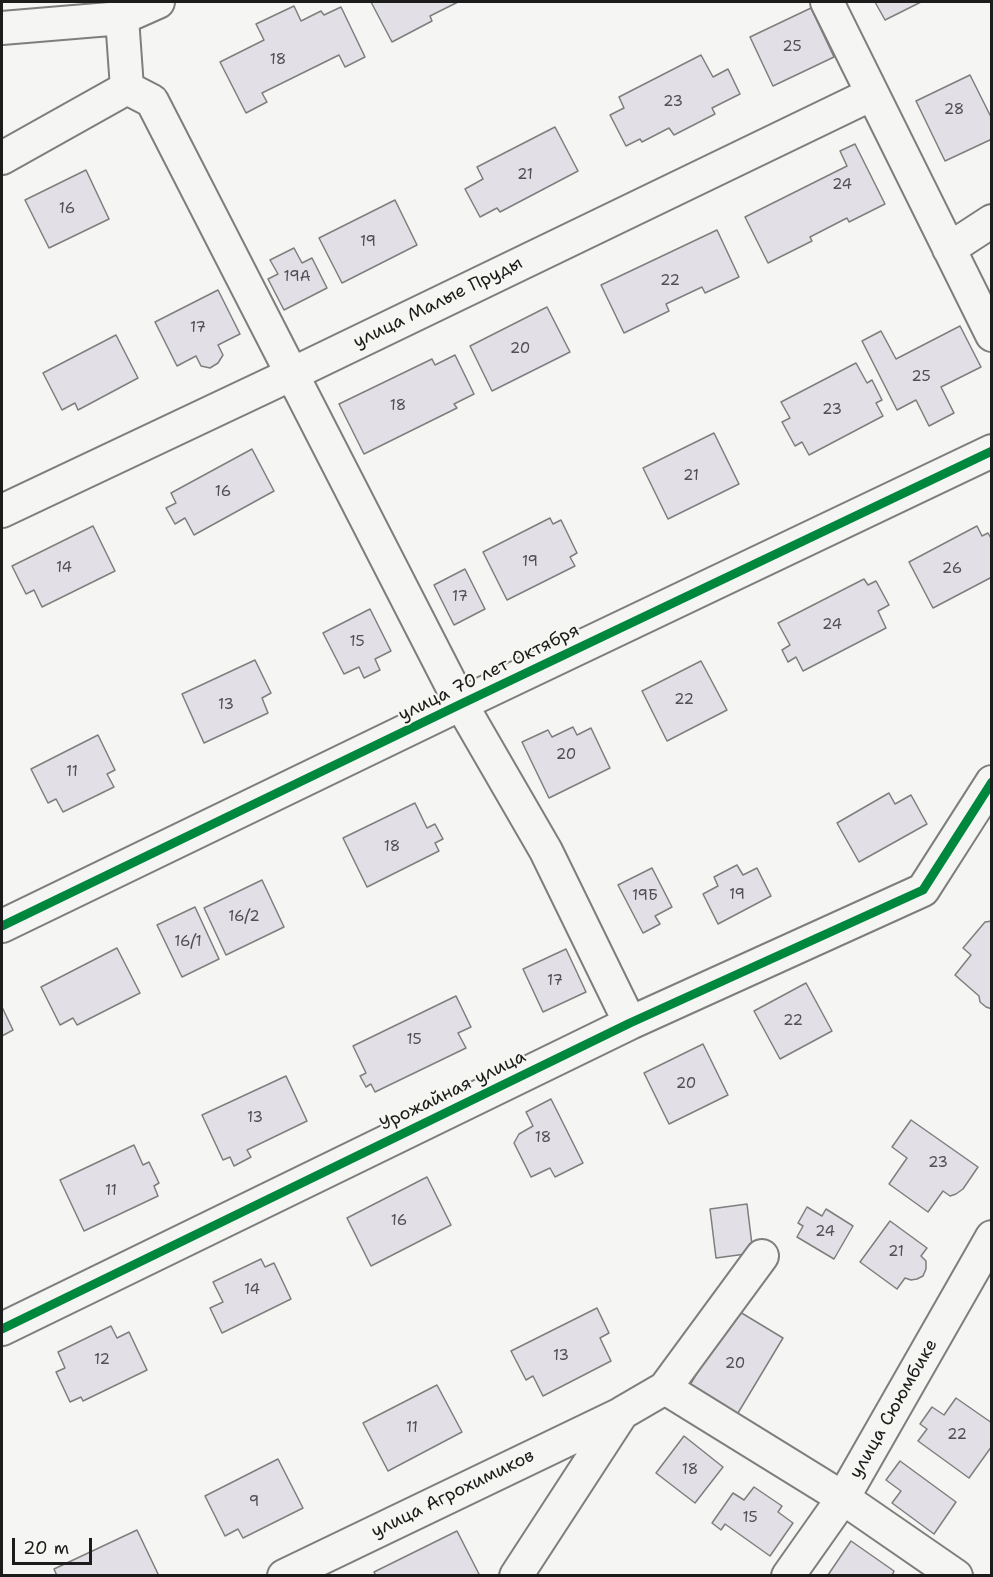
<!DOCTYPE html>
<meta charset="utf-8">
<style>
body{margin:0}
#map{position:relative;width:993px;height:1577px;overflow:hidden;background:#f5f5f3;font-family:"Shantell Sans",sans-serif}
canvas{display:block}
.frame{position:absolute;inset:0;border:3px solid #1c1c1c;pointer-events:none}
.scale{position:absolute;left:12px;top:1538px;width:80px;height:27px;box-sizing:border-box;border:3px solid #1c1c1c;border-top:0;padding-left:8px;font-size:18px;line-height:21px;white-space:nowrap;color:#1c1c1c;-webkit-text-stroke:4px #f6f6f2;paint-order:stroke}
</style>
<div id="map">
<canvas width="993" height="1577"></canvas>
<div class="frame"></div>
<div class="scale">20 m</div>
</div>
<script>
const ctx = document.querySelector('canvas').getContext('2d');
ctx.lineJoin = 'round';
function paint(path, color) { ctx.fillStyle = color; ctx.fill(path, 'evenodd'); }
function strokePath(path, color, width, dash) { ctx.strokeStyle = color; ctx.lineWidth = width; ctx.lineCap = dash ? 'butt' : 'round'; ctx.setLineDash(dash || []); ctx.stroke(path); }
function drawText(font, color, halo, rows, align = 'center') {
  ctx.font = font + ' "Shantell Sans",sans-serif'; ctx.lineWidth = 4.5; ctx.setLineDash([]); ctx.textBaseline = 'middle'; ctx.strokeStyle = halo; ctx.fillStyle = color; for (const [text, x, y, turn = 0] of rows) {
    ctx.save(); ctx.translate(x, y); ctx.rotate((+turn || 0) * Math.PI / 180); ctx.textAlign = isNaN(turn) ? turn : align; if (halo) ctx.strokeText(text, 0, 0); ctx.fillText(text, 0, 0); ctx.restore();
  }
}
const building = new Path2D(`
 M371,2H458L430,16L432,21L392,42Z
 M875,2H921L885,20Z
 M294,6L301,21L321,11L324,15L341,7L365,57L345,67L339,55L262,93L267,102L246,113L220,62L264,40L256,24Z
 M811,8L834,57L773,86L750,37Z
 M701,55L713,77L728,69L740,94L712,108L715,114L674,135L669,128L642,142L640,139L626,146L610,115L624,108L619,97Z
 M970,75L992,119V139L945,161L916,101Z
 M555,127L578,171L500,212L497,208L480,217L465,189L483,179L477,167Z
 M855,144L885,204L849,222L847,218L810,237L812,241L768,263L745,217L847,166L840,151Z
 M86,170L109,219L49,248L25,200Z
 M395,200L417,245L342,283L319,238Z
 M717,230L739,277L705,293L702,287L666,304L669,311L624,333L601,285Z
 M294,248L302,263L312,258L327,288L284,310L268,279L278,274L270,260Z
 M218,290L240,334L218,345L223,355L218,363L210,368L201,366L196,356L177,366L155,322Z
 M547,307L570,352L492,391L470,346Z
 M960,326L981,367L941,387L954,413L929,426L916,400L897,410L862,341L881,331L896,359Z
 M116,335L138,378L78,410L75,403L62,410L43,373Z
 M455,355L474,394L454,404L457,408L364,454L339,404L432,359L435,365Z
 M856,363L867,383L872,380L882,400L876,403L883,416L809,455L802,442L795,446L782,422L790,418L781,402Z
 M714,433L739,484L668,519L643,468Z
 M252,449L274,491L194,535L185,518L175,524L166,508L176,503L171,493Z
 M550,518L553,524L561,520L577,553L570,557L575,566L507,600L483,552Z
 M93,526L115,571L42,607L34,590L26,594L12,566Z
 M977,526L982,536L988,533L992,540V577L933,608L909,562Z
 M465,569L485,609L454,625L434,585Z
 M864,579L868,585L876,581L889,605L878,611L886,628L803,671L796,657L788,662L782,650L790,645L778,623Z
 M370,609L391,651L375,659L380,670L364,678L359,667L344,674L323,633Z
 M255,660L271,693L262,698L268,713L204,743L182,694Z
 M701,661L727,710L667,741L642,691Z
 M573,727L577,735L591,728L610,768L549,798L522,742L548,730L552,737Z
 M98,735L115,770L107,774L114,787L63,812L56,799L48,803L31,769Z
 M889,793L895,804L911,795L927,824L859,862L837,823Z
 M415,803L427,828L435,824L443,839L435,843L439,851L367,887L343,838Z
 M737,865L743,875L757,868L771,896L718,924L703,894L718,886L714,877Z
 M652,868L672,907L655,916L660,924L643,933L618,885Z
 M262,880L284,927L226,955L204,908Z
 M195,907L219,959L182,977L157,925Z
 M992,921V1009L986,1007L980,1002L979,996L955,975L971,955L963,948L985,922Z
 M117,948L140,993L77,1025L73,1018L60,1025L41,987Z
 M566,949L586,992L543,1012L523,969Z
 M806,983L832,1031L780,1059L754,1011Z
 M456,996L471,1027L458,1033L466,1048L375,1092L371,1084L366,1087L360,1076L366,1073L353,1046Z
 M2,1007L13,1030L2,1036Z
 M703,1044L728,1095L669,1124L644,1073Z
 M286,1076L307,1121L247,1150L251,1157L234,1166L230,1157L223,1160L202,1115Z
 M551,1099L583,1163L555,1177L550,1168L531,1177L514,1143L519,1134L533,1126L526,1112Z
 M911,1120L978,1167L963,1189L956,1194L950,1196L943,1191L928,1212L889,1184L907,1158L892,1147Z
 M134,1145L143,1165L149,1162L159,1183L154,1186L158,1196L84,1231L60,1180Z
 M427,1177L451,1225L371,1266L347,1218Z
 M747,1204L753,1253L716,1258L710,1209Z
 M807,1207L822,1216L826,1209L853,1226L834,1259L797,1237L803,1226L798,1223Z
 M890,1221L927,1248L921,1256L926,1261V1269L923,1276L917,1279L911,1280L905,1278L897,1289L860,1262Z
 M261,1259L265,1267L274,1263L291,1299L222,1333L210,1308L223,1302L213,1282Z
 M597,1308L609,1333L600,1338L611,1361L543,1396L533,1376L526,1380L511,1351Z
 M735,1309L783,1338L735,1418L687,1390Z
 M111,1326L117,1338L129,1332L147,1370L83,1401L81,1397L70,1402L56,1372L65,1368L58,1352Z
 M437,1385L462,1432L388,1471L363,1423Z
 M956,1398L992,1423V1446L969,1478L918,1441L927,1429L920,1424L932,1407L944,1415Z
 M684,1436L723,1467L695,1503L656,1473Z
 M278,1459L303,1508L243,1538L238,1529L225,1536L205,1496Z
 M900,1461L956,1502L934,1534L892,1503L901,1491L886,1480Z
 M754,1487L782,1506L778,1512L793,1523L770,1556L725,1524L721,1530L712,1523L733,1493L744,1500Z
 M137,1530L159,1576H57L54,1569Z
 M457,1531L480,1576H376L374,1572Z
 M851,1541L894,1571L892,1576L828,1575Z`);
paint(building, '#e2dfe7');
strokePath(building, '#7e7e7d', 1.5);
const minor = new Path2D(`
 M827,2L992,335
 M122,18L127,88
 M2,28L122,18L158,2
 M127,88L152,101L461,704L546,851L630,1023
 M2,158L127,88
 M949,249L992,221
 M2,511L292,374L872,94
 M2,926L461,704L992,451
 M2,1329L630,1023L923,890L992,782
 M665,1388L843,1498L956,1576
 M284,1576L621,1414
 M516,1576L622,1413L665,1388L762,1256
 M788,1576L843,1498L992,1237`);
strokePath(minor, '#7e7e7d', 36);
strokePath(minor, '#f5f5f3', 32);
strokePath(new Path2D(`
 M2,926L461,704L992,451
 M2,1329L630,1023L923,890L992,782`), '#00873e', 9);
drawText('15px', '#504f51', null, [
 ["25",792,47],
 ["18",278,60],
 ["23",673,102],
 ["28",954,110],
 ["21",525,175],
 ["24",842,185],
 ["16",67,209],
 ["19",368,242],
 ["19А",297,277],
 ["22",670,281],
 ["17",198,328],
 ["20",520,349],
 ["25",921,377],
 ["18",398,406],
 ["23",832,410],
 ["21",691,476],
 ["16",223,492],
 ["19",530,562],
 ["14",64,568],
 ["26",952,569],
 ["17",460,597],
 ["24",832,625],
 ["15",357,642],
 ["22",684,700],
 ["13",226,705],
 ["20",566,755],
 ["11",72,772],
 ["18",392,847],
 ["19",737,895],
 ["19Б",645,896],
 ["16/2",244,917],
 ["16/1",188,942],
 ["17",555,981],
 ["22",793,1021],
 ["15",414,1040],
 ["20",686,1084],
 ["13",255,1118],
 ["18",543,1138],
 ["23",938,1163],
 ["11",111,1191],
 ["16",399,1221],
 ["24",825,1232],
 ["21",896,1252],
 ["14",252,1290],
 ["13",561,1356],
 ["12",102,1360],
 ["20",735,1364],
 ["11",412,1428],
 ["22",957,1435],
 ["18",690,1470],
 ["9",254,1502],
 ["15",750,1518]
]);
drawText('18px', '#1c1c1c', '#f6f6f2', [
 ["улица Малые Пруды",438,303,-26],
 ["улица 70 лет Октября",489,673,-26],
 ["Урожайная улица",453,1091,-26],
 ["улица Сююмбике",894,1409,-60],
 ["улица Агрохимиков",453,1494,-26]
]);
</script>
